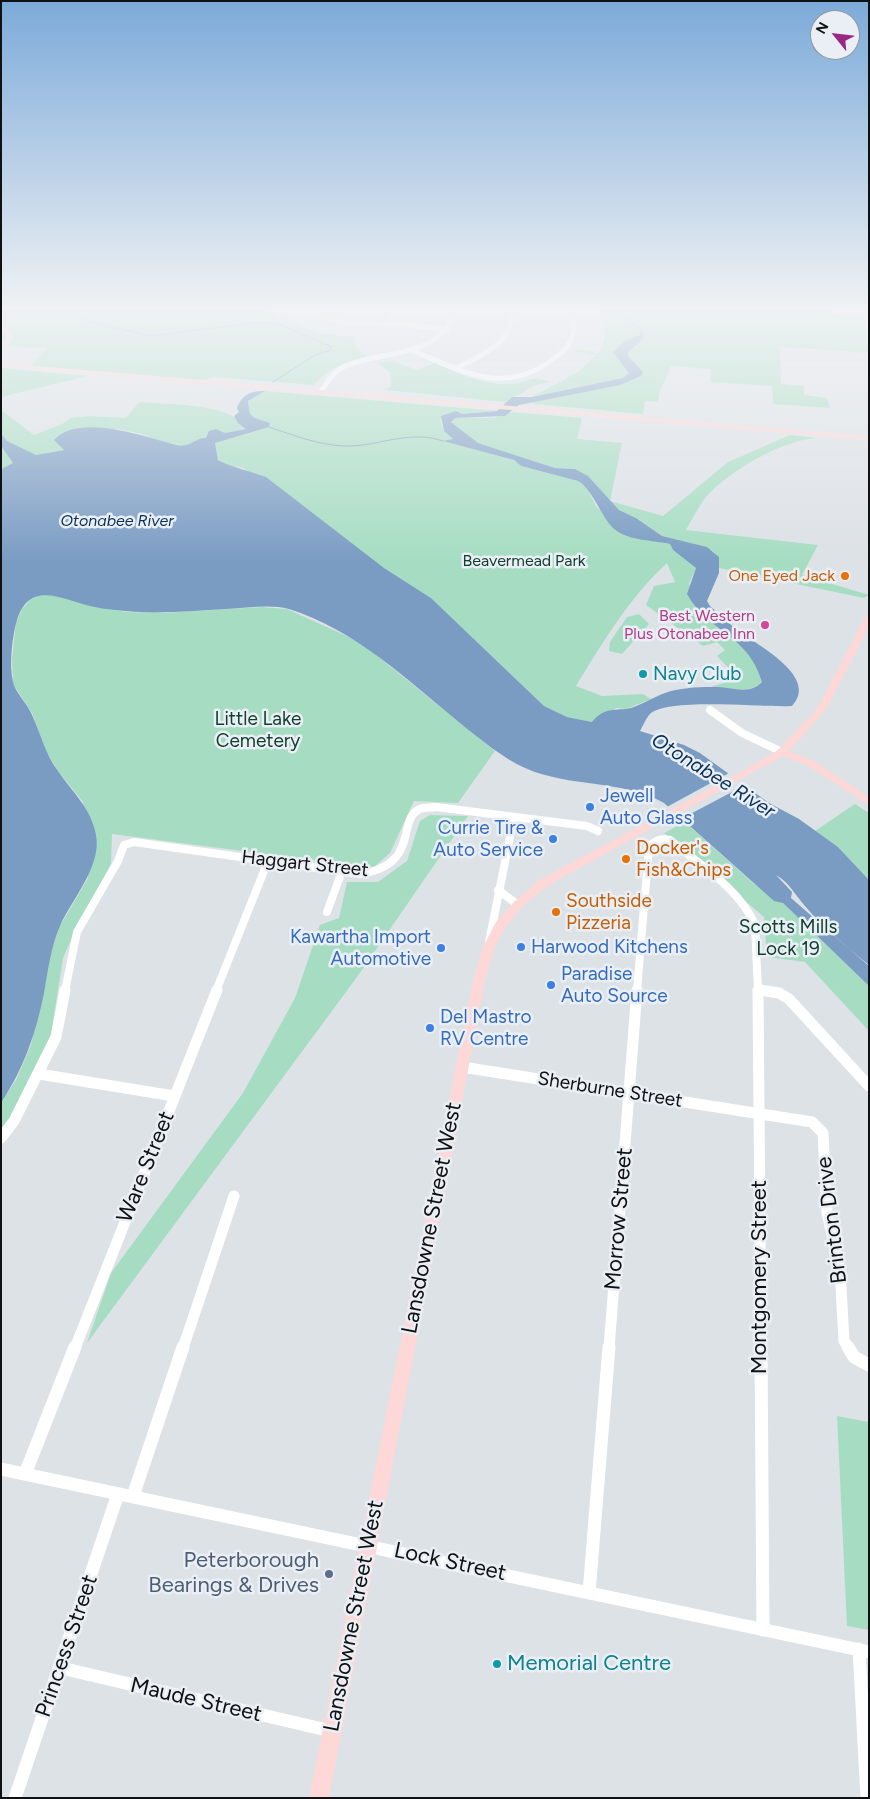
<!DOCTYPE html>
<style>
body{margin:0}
#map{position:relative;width:870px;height:1799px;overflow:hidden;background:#dde2e7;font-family:Figtree,sans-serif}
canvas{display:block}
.frame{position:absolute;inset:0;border:2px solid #0f1113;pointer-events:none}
.north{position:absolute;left:810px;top:10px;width:50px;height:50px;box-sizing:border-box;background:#eaeff5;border:1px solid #92969b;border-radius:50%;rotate:299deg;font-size:14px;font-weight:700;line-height:20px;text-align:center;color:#0f1113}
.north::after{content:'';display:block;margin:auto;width:18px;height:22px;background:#992885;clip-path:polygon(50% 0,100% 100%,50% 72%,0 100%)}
</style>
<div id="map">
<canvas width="870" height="1799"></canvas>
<div class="frame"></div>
<div class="north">N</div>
</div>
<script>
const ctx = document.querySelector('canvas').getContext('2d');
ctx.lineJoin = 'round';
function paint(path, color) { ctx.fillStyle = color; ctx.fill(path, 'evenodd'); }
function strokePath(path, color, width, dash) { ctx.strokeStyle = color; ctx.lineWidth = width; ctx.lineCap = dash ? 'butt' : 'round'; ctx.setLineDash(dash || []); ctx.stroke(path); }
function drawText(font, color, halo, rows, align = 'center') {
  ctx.font = font + ' Figtree,sans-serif'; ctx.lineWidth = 5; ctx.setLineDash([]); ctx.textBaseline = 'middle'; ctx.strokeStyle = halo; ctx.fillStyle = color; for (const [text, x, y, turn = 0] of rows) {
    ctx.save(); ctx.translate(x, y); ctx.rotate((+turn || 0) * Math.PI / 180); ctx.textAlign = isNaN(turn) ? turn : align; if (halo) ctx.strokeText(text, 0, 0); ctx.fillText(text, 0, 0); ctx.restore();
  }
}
paint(new Path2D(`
 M1,309H262L317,333L354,337L355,345L366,357C342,364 331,366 314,385L213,377L205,380L30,366L48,348L1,346Z
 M598,309H831V314L863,317L869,353L780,347L781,384L804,386V395L827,398L830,408L773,404L772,386L711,382L710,369L671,366L659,394L658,402L645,401L643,414L533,404L532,397L578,372L596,355L573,351L574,349L598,353C608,338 606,324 598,309Z
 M390,360L417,370L435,363C460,374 482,385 510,384C530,383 526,374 551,382L536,385L505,402L386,390L391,386L390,373L378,363Z
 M1,368L88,376L1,397Z
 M265,391L497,411L462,414L440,420L444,431L454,440L444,441L514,460L521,466L578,481L585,484L596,506L626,536L670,544L673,550L696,568L689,584L718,628L741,643L758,667L762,682C749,695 730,688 713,686L739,679L717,656L725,650L717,642L703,646L646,605L654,586L675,582L667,563C629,598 603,642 576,686L602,696L643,694L651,699L626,709L616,708L592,722L567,717L544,706L431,598L384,568L243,468L230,466L218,459L215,444C233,434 251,437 270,423L255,418L250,414L248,401Z
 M139,402C166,405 234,402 246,429L225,433L216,429L207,438L186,446L156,440L143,434L117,429L73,430L56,442L64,450L46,453L3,468L1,472V410L34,435L64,423L70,418L89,416L126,418Z
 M512,412L582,418L577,439L622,443L610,501L663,516L728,462L790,435L817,438C782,440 729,471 706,497C698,507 692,520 686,530L818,545L802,575L869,595L864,598L719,568V558L714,552L706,547L662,536L636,518L619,510L575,469L555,468L478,443L451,422L455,418H494Z
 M49,594L92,606L126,612L165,613L262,607L287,609L360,642L495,751L458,803L414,801L390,853L373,868L112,834L111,864L74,933L63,958L51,1035L18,1106L1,1130V1103L16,1080L31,1045L50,955L60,926L88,878L83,802L58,771L46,751L32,713L13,684L12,659L16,623L22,609L30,600L37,596Z
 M639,614L649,624L622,654L609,651L610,642L627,617Z
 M855,804L869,813V880L838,847L815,831Z
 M430,815L468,816L357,977L87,1343L111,1273L243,1093L295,998L320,925L339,918L347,882H378L407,861L420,821Z
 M685,822L754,884L783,903L869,986V1031L805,962L767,957L764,917L664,833Z
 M837,1416L869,1422V1630L847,1626Z`), '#a6ddc2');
paint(new Path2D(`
 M642,330L644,338L628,352V356L643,372L641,376L620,385L519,405L505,416L455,418L451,422L478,443L555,468L575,469L588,476L619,510L636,518L662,536L707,547L719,557V573L707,601L710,606C721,615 731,626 743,634C761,647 819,678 792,706C765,708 668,697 650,714C646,718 643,726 640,731L684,745L700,753L769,803L799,819L838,847L869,880V965C847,947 823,928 805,906C796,896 788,881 776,875L792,892L791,898L869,966V986L783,903L774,901L664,803C622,779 570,788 525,768C503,758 481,740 460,723C407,680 356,630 289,609C270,604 247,608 227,609C190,611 152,615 115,610C106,609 98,608 90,606C61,599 30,580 17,620C12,637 9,665 13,682C16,694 28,704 32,715C41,734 45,754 58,771C73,793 91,808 96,835C102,866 72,899 60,926C51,947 48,970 44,993C36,1033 24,1068 1,1103V472L3,468L13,463L1,446V434L7,441L36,455L64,450L54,440C80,412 147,438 177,445C190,448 196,437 206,438L209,431L216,429L225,433L246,429L238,423L234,416L239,412L237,408C241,395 252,390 265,391L248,401L250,414L255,418L270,423L269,427L215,443L218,460C233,468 250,471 266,477L384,568L431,598L544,706L567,717L592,722C603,709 610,710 626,709C639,707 653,697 665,693C678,688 697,687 711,687C729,685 748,697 762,682C748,634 709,633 687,594L696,568L673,550L670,544C653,540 627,541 613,528C601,516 591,487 578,481L521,466L514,460L443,441L453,439L444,431L441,416L456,411L462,414L497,411L512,397H532L623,378L629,373L613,352L626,340L640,335Z`), '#7a9cc3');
paint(new Path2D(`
 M731,772L747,784L679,820L665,808Z`), '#dde2e7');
strokePath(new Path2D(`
 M73,309L86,321L151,336L255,323L279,324L332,347L329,351L315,355L273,382
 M615,309L642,330
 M269,427C293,435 318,445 344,446C379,447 408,429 443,441`), '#7a9cc3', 1);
strokePath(new Path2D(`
 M307,309L340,322L413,325L447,330
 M387,309L390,315L388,324
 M411,350C469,374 510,399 563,351C576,339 576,323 568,309
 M456,368C481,356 516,342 511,309
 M321,391C328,382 334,371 345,366C382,350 443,359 455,309`), '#fff', 5);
strokePath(new Path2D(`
 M710,710L742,733L782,752
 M498,890L517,904
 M327,912L342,871
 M489,942L514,817
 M758,990L768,991
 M65,991L77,932L118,861L124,845L134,842L360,874C421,865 396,819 420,809C424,807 431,808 436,807L587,826L598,831
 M216,991L268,861
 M637,991L649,846C656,840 661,838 670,840C699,864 740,889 755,925L758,991`), '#fff', 8);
strokePath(new Path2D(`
 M758,990L761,1348
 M760,990L779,993L789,999L869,1086
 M462,1067L812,1122L823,1133L827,1213L840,1269L844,1341L849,1348
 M39,1074L174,1096
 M1,1138L14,1121L56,1037L65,990
 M75,1348L217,990
 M183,1348L234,1196
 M609,1348L637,990`), '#fff', 11);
strokePath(new Path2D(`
 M761,1347L763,1630
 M848,1347L854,1357L869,1365
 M1,1469L869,1652
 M25,1474L75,1347
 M133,1496L183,1347
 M589,1593L609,1347
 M859,1649L867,1798
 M61,1668L331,1731
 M15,1798L118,1494`), '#fff', 13);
paint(new Path2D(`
 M1,321L13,337L10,343L1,353V346L7,337L1,328Z
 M1,360L35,366L869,436V440L35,370L1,364Z
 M869,614V626L826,710L789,751L814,761L869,797V805L806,765L783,756L547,886L522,907L505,928L494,949L485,981L329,1798H309L473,981L482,949L496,922L514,902L539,880L739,773L778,750L817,709L865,617Z`), '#fed7d7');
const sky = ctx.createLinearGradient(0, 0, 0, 561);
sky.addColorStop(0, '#7caad9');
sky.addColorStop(0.55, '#f0f2f4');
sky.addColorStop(1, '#f0f2f400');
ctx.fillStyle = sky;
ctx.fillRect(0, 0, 870, 561);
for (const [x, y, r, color] of [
 [845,576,5,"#e8710a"],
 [765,625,5,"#d1479c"],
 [643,674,5,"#0f9aa8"],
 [590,807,5,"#3f7fe0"],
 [553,839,5,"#3f7fe0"],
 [626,859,5,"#e8710a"],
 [556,912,5,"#e8710a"],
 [521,947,5,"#3f7fe0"],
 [441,948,5,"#3f7fe0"],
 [551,985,5,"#3f7fe0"],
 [430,1028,5,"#3f7fe0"],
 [329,1574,5,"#5c6f8a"],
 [497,1664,5,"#0f9aa8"]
]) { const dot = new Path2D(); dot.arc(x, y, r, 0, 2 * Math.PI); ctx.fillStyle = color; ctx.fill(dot); strokePath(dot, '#eaeff5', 2); }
drawText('italic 16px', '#0b3056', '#eaeff5', [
 ["Otonabee River",117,521]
]);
drawText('16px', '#12402e', '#eaeff5', [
 ["Beavermead Park",524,561]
]);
drawText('16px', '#c56008', '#eaeff5', [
 ["One Eyed Jack",835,576]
], 'right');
drawText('16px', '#b23c85', '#eaeff5', [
 ["Best Western",755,616],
 ["Plus Otonabee Inn",755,634]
], 'right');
drawText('19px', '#0d838f', '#eaeff5', [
 ["Navy Club",653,674]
], 'left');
drawText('19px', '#12402e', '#eaeff5', [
 ["Little Lake",258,719],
 ["Cemetery",258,741],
 ["Scotts Mills",788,927],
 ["Lock 19",788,949]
]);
drawText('19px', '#366cbe', '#eaeff5', [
 ["Jewell",600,796],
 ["Auto Glass",600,818],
 ["Currie Tire &",543,828,"right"],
 ["Auto Service",543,850,"right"],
 ["Kawartha Import",431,937,"right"],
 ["Automotive",431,959,"right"],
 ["Harwood Kitchens",531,947],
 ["Paradise",561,974],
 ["Auto Source",561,996],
 ["Del Mastro",440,1017],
 ["RV Centre",440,1039]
], 'left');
drawText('19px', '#c56008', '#eaeff5', [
 ["Docker's",636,848],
 ["Fish&Chips",636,870],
 ["Southside",566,901],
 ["Pizzeria",566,923]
], 'left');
drawText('19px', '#0f1113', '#eaeff5', [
 ["Haggart Street",305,864,6],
 ["Sherburne Street",610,1090,9]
]);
drawText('italic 20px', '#0b3056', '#eaeff5', [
 ["Otonabee River",713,776,32]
]);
drawText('22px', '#0f1113', '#eaeff5', [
 ["Ware Street",146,1167,-68],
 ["Lansdowne Street West",432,1218,-79],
 ["Morrow Street",619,1219,-85],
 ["Brinton Drive",832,1220,-97],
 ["Montgomery Street",760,1277,-90],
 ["Lock Street",450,1562,12],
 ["Lansdowne Street West",354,1616,-79],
 ["Princess Street",67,1646,-71],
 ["Maude Street",196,1700,13]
]);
drawText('22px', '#4e5e75', '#eaeff5', [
 ["Peterborough",319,1561],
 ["Bearings & Drives",319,1586]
], 'right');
drawText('22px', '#0d838f', '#eaeff5', [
 ["Memorial Centre",507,1664]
], 'left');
</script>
